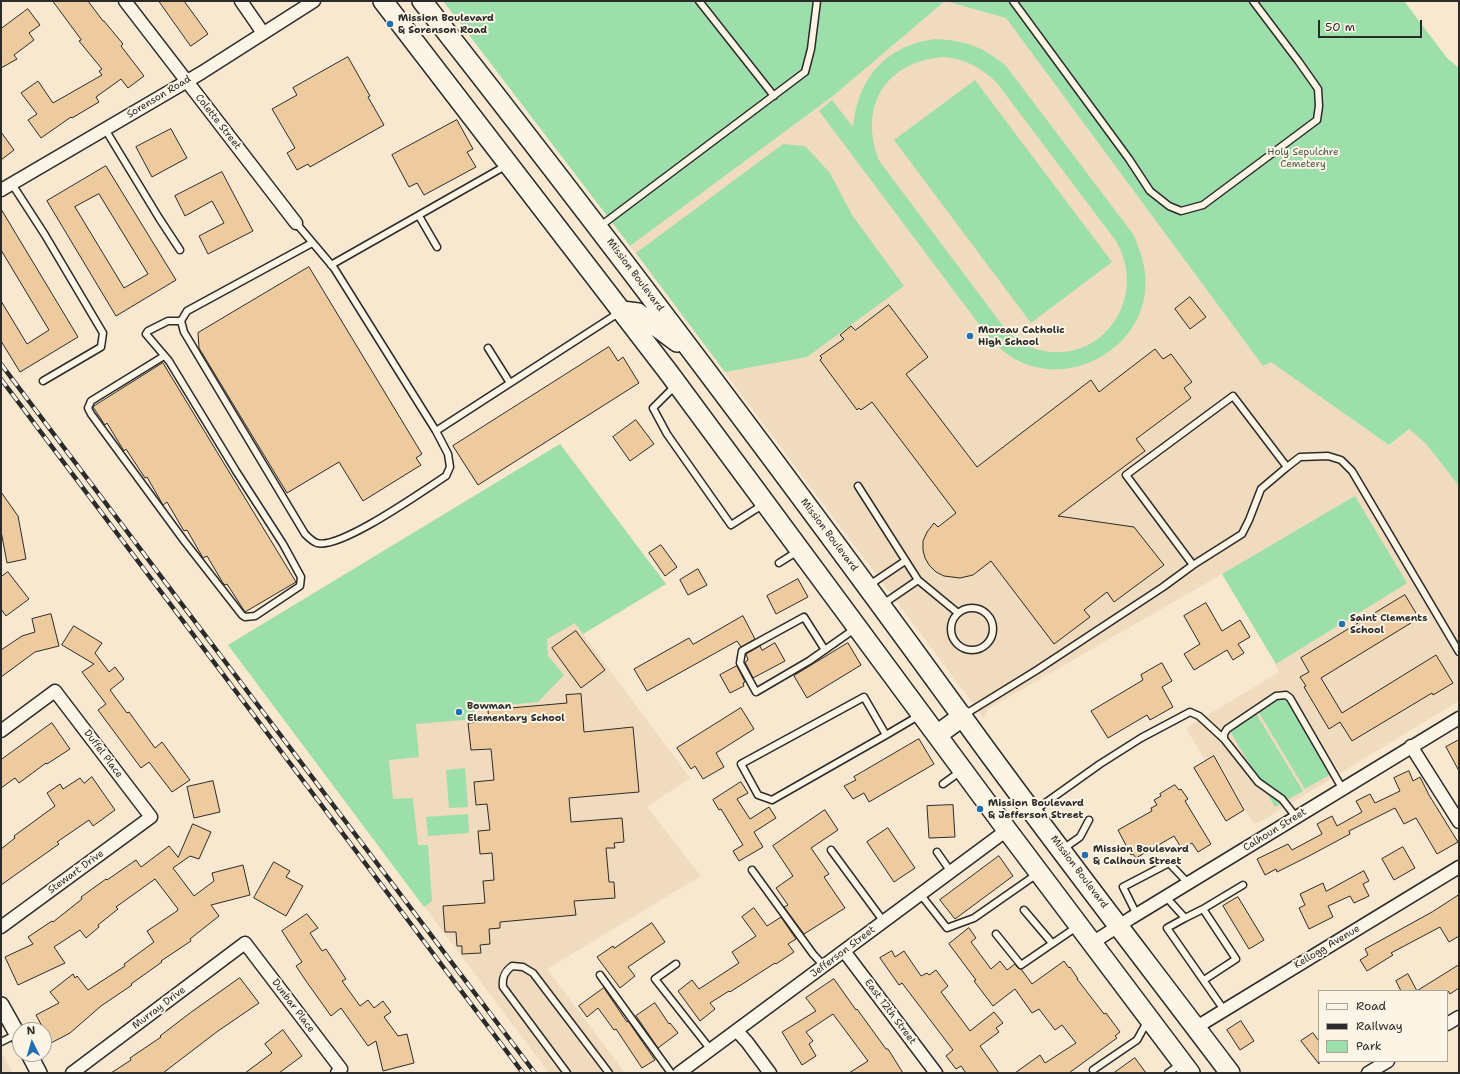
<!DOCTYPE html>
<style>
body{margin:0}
#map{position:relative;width:1460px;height:1074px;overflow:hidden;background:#f8e8d0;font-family:"Shantell Sans",sans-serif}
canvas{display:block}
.frame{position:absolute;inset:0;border:2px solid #2b2b2b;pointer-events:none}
.legend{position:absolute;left:1318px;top:990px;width:130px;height:72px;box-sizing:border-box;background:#fcf5e5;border:1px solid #a8a49b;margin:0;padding:5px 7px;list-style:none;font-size:12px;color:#2b2b2b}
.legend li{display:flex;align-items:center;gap:8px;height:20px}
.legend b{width:20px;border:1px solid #a8a49b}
.north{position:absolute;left:12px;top:1022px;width:40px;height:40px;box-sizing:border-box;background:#fcf5e5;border:1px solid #a8a49b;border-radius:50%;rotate:355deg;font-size:11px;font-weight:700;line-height:16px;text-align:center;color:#2b2b2b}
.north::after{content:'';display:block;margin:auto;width:14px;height:18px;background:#1f6fb2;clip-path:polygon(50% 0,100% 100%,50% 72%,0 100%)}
.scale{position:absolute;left:1318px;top:20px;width:104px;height:18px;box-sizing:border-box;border:2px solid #2b2b2b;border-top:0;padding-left:5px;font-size:12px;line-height:14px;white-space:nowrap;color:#2b2b2b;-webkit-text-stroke:3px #fcf5e5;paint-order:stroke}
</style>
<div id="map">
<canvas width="1460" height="1074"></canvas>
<div class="frame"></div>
<ul class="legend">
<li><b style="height:5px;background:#fcf5e5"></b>Road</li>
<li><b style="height:5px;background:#2b2b2b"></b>Railway</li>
<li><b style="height:11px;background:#9cdfaa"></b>Park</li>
</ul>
<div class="north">N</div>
<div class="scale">50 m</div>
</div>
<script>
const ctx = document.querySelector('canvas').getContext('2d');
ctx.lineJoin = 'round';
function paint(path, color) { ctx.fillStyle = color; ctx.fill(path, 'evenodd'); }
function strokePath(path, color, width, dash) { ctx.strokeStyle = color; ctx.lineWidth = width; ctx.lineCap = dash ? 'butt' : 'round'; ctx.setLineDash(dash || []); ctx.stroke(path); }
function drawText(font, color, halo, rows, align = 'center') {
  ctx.font = font + ' "Shantell Sans",sans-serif'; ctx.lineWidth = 4; ctx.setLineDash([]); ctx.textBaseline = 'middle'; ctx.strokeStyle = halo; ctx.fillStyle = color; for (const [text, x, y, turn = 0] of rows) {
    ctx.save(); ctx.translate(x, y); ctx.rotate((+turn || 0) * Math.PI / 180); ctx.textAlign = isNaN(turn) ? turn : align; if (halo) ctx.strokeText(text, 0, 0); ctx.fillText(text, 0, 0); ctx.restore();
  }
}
paint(new Path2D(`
 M945,1L1006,18L1263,366L1271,361L1389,445L1409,429L1427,445L1459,486V701L1260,822L1253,823L1215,755L1205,760L1186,728L1279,672L1275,665L1276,664L1222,574L988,709L984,718L630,246L833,96Z
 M560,444L666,584L583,634L690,778L647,807L701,876L547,969L625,1073H549L228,645Z
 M1,1051L13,1073H1Z`), '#f1dbbe');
paint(new Path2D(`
 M443,1H1404L1447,58L1459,68V486L1427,445L1409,429L1389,445L1271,362L1263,366L1006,18L945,1L833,96L630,246Z
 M935,39C964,40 984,47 1006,66L1133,234C1142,254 1149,276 1144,299C1132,355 1065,388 1013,358C1005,353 997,346 990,339L819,111L832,100L853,127C858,78 885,46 935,39ZM944,57C966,59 982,68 997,83L1116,241C1151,302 1096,372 1030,347C1018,342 1008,332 1000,322L880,162C857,108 885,61 944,57Z
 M975,80L1112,262L1031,323L894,140Z
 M783,144L805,146L830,173L852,215L904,286L807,357L725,372L636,253Z
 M560,444L666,584L583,634L575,623L547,639L548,656L564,675L538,702L474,708L475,719L416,724L419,757L389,760L393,799L411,798L413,799L418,845H428L432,901L424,907L228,645Z
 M1355,496L1407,583L1276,664L1222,574Z
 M1284,691L1333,773L1305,789L1256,708Z
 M1254,710L1303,791L1275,807L1227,726Z
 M465,768L468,807L449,808L446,770Z
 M468,814L469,833L428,836L426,817Z`), '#9cdfaa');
const building = new Path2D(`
 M53,1H88L103,21H104L123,44L121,46L144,76L128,88L121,79L96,97L99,102L72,118L71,117L41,138L28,120L37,114L21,93L38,81L53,103L102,75L99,71L102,69L79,41L81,40Z
 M159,1H184L208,34L191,46Z
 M28,9L40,25L29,33L34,40L14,55L17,59L1,68V29Z
 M348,57L370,96L368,97L384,125L310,167L308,164L297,170L287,153L295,148L272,109L297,95L293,88Z
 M457,120L473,149L467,152L476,167L424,195L417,183L409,187L392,155Z
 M171,129L187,158L152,177L136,147Z
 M1,132L14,150L1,160Z
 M106,166L176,280L116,316L47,201ZM99,194L148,274L124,288L75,207Z
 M222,172L253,231L208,254L199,236L224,223L212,201L185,216L175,196Z
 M1,209L78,337L20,372L1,341V301L27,344L49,330L1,250Z
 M309,267L422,454L416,458L421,465L363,501L339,462L287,493L199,348L198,333Z
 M1190,297L1206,317L1190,329L1175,309Z
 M889,305L928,357L906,374L977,467L1091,380L1099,392L1155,349L1163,359L1171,354L1192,382L1184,388L1191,398L1136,439L1145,451L1058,516L1134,527L1164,565L1114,602L1107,592L1084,610L1090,617L1054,644L991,561L973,575L960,578L944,576L936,572L929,565L925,558L923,550V541L927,532L934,523L938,527L956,513L872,402L861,410L859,408L857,410L820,360L822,358L820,356L844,339L840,335L851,326L855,330Z
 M609,347L618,361L623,357L639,383L478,485L453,446Z
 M163,363L296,582L245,612L227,584L225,585L223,583L207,556L203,558L187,530L184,531L167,502L163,505L147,477L145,478L126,449L124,451L107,423L105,425L93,407Z
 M636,420L654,444L630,461L613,437Z
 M1,492L18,516L26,559L7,563L1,531Z
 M661,545L677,567L665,576L649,553Z
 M698,569L707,585L688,595L680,580Z
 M8,572L29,599L6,616L1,609V577Z
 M798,579L808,597L776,614L767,596Z
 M1405,595L1419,618L1321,678L1342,713L1436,655L1453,683L1433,695L1432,693L1352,741L1340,722L1329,729L1304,687L1306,686L1300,677L1309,672L1301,658Z
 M1206,603L1222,631L1240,620L1250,637L1238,644L1244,653L1233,660L1227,650L1194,670L1184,654L1200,644L1184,616Z
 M51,614L59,646L35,652L1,677V650L22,636L35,632L32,619Z
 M743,616L755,639L741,647L737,641L647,691L634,669L689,638L693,644Z
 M74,626L102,643L95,653L109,672L115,667L124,679L110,690L127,713L129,712L155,748L162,742L190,780L172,792L149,762L141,768L98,710L106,704L82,672L94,664L62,645Z
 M576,631L605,670L581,688L552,648Z
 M775,643L785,661L753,678L745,662L748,660L746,654L760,646L762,650Z
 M848,643L861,665L807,698L794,676Z
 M1162,663L1172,681L1162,687L1173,707L1150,720L1147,715L1108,738L1091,711L1143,680L1141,675Z
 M737,666L745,682L743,683L744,686L730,693L720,675Z
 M581,694L584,732L633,727L639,792L569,798L571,822L622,818L624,842L614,843L615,848H606L609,882H614L615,898L574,901L576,915L500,922V928L489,929L490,944L480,945L481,953L462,954V946H457L456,932H445L443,906L485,903L483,881L494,880L492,853L480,854L478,831L490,830L487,804L476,805L474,782L494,780L491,749L471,750L468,723L489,721L488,710L567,703L566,695Z
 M741,708L754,729L716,753L724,767L703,779L695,766L691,769L677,748Z
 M52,723L70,749L47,764L46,763L19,783L15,778L1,788V760Z
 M919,739L934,764L869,802L864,793L853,799L844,786L856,780L854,777Z
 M1459,740V771L1446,747Z
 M1214,756L1244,810L1226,821L1194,768Z
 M1409,771L1413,781L1420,777L1429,795L1458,842L1437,854L1416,818L1404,824L1395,808L1349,831L1350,834L1309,856L1277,872L1276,869L1265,875L1257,859L1288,844L1292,850L1322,834L1317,824L1332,816L1337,826L1362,812L1356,801L1370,794L1375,803L1400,791L1394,778Z
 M92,777L115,810L93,826L89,820L57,842L59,844L1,885V849L15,838L14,836L55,806L47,793L60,784L63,789L80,778L84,783Z
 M213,781L220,812L194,818L187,787Z
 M741,782L748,793L737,799L750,819L769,807L776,818L754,832L763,847L739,861L733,851L743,845L721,809L719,810L713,800Z
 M1175,785L1179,790L1181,789L1188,799L1185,801L1211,844L1198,852L1192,843L1182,849L1174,836L1136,858L1133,854L1131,855L1118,830L1152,811L1151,808L1157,805L1154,800L1161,796L1160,794Z
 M953,805L955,837L929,838L927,806Z
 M825,810L838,830L811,848L829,874L824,877L845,908L804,934L784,907L788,905L776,888L793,876L773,846Z
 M193,824L211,832L199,859L190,856L173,868L194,896L214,881L212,873L243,865L250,895L211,905L219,916L190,939L191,941L161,961L162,962L131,984L132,985L101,1006L70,1033L51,1043L36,1015L59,1003L50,992L73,974L75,978L77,976L88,990L125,966L124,964L154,942L147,931L177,911L178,909L155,879L116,907L118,909L98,925L99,927L86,938L80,930L54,947L65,963L18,985L5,957L33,944L28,937L52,921L53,922L82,899L81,897L106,879L107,880L136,860L141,867L169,846L178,857Z
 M888,828L915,868L894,882L867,842Z
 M1403,847L1415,868L1394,880L1382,859Z
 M999,856L1013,876L955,919L940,900Z
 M274,862L290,871L286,877L303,886L286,916L254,898Z
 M1364,871L1369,881L1363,884L1369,896L1354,903L1350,896L1328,906L1333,917L1309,929L1299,908L1305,905L1300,894L1323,883L1326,891Z
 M1459,895V936L1449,942L1440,927L1391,953L1393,955L1367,971L1360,960L1368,955L1365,949L1432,912Z
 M1238,897L1264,940L1249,949L1223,906Z
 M754,908L767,926L781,917L796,939L788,944L794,952L776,964L775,963L730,992L729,991L710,1003L715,1009L700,1021L678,991L692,980L699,989L739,963L732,952L756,936L742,917Z
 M307,914L318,928L310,933L322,951L326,949L346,979L342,981L360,1006L368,1000L374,1008L383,1001L391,1012L384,1017L398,1036L407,1034L414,1063L383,1071L376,1041L368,1046L341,1008L331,1016L306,981L296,966L302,962L282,931Z
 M652,923L665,942L628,967L635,976L620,988L597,957L613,946L614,948Z
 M969,928L976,938L971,942L991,969L1000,961L1007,970L1015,964L1018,968L1021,969L1032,984L1064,961L1069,968L1070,967L1078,979H1077L1104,1014L1106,1013L1120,1032L1115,1036L1117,1038L1069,1073H1015L1040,1055L1045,1063L1076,1043L1062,1025L1055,1030L1039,1009L1032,1013L1015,989L993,1006L974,981L976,980L949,944Z
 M892,951L895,957L904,951L921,976L927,973L929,975L936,970L948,986L941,992L970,1031L994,1012L1003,1023L996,1028L999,1032L980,1046L999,1073H966L961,1066L956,1069L946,1056L953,1050L902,983L899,985L880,958Z
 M1459,965V988L1450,994L1448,991H1417Z
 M1408,974L1417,991H1401L1396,981Z
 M240,978L259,1003L218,1031L163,1073H111L131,1060L130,1058L161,1037L160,1036L190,1013Z
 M834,979L856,1010L857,1009L886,1049H888L903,1073H849L868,1061L833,1014L806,1032L813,1041L809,1044L816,1056L802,1065L782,1032L816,1011L806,998Z
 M604,988L627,1022L628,1021L655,1060L642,1068L616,1029L614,1030L598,1008L587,1017L579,1006Z
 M655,1003L669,1024L670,1023L678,1033L658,1048L636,1016Z
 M1241,1021L1254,1041L1240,1050L1227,1030Z
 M283,1030L302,1056L279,1073H245L272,1053L265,1044Z
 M1313,1033L1319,1041V1064L1301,1041Z
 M1135,1058L1146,1073H1114Z`);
paint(building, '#eecb9f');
strokePath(building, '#2b2b2b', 1);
const service = new Path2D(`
 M699,1L774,96
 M1013,1L1129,159L1150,191L1169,206L1181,211L1203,205L1317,120L1319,106L1318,89L1299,62L1253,1
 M105,129L159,218L180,250
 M12,184L45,235L103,333L101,347L43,381
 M419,216L437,247
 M296,223L334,268L436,431L448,454L450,467L446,476C424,490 340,550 317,543C313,542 308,537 305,534L184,332L181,321L187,311L312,243
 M599,227L805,72L811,49L817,1
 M331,265L507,165
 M488,348L510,383
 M164,356L91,401L88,408L91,414L185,542L242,615L245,617L255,616L300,586L301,577L283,544L236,471L169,361L146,334L148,331L168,321H181
 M676,385L653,408L667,434L731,525L764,504
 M436,431L620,312
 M1287,467L1300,457L1328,456L1341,460L1352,471L1459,652
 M858,486L918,580L958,613
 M779,563L798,551
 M868,586L905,561
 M883,604L918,580
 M951 629a21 21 0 1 1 42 0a21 21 0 1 1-42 0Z
 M825,650L804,617L742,651L740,663L756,692L809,661L856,628
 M864,697L886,735L772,800L758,795L741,764Z
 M964,715L1037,670L1163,587L1193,565L1242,534L1249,520L1261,489L1287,467L1233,396L1126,475L1193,565
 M886,735L920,715
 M1224,739V734L1227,729L1276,696L1286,695L1290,698L1342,788
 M943,784L961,771
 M1034,811L1100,764L1141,738L1190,712L1199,716L1224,739L1258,782L1282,799L1296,817
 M1063,849L1080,837L1089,820
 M831,850L884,922
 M937,852L951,872
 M752,870L813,954L824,966
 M921,895L947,928L974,918L1037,874
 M1166,897L1185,918L1167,928L1224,1010
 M1203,909L1243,885
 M1024,910L1052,943
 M1137,915L1123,887L1169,863L1188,883
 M1185,918L1203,909L1236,959L1204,980
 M996,934L1021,965L1078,926
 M676,964L655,979L711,1050
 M600,975L671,1073
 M1,1042L17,1034
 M1093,1070L1137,1040L1147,1022
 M567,1073L503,987C502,978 504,972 512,966L523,967L533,973L609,1073
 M1168,1073L1181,1064`);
const minor = new Path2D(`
 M125,1L296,223
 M241,1L263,33
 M1,190L201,73L314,1
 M1,731L55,691L151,817L1,927
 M1411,746L1459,822
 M1092,943L1131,918L1459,718
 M844,951L936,1073
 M1447,1024L1459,1017
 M1195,1028L1459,867
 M737,1031L747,1042L770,1073
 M72,1073L245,943L341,1069L337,1073
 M679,1073L1007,830
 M1368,1073L1388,1061`);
const tertiary = new Path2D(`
 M1,1005L20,1039
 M29,1054L39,1073`);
const primary = new Path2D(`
 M383,1L669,373L1007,830L1190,1073
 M422,1C614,245 800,493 982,744C1063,855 1147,963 1230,1073
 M622,311L638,313L677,342
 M937,735L963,716`);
strokePath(service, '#2b2b2b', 9);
strokePath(minor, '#2b2b2b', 15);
strokePath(tertiary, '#2b2b2b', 18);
strokePath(primary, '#2b2b2b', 22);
strokePath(service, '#fcf5e5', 6);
strokePath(minor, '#fcf5e5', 12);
strokePath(tertiary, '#fcf5e5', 15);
strokePath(primary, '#fcf5e5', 19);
const rail = new Path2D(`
 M1,364L535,1073
 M1,379L523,1073`);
strokePath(rail, '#2b2b2b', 4.5);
strokePath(rail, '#fcf5e5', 3, [9]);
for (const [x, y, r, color] of [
 [390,24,4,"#1f6fb2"],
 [970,336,4,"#1f6fb2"],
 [1342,624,4,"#1f6fb2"],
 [459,712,4,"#1f6fb2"],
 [980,809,4,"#1f6fb2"],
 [1085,855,4,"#1f6fb2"]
]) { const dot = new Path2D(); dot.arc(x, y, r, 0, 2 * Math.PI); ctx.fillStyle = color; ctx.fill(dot); strokePath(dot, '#fcf5e5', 1.5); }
drawText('bold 10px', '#2b2b2b', '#fcf5e5', [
 ["Mission Boulevard",398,18],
 ["& Sorenson Road",398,30],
 ["Moreau Catholic",978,330],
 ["High School",978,342],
 ["Saint Clements",1350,618],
 ["School",1350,630],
 ["Bowman",467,706],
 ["Elementary School",467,718],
 ["Mission Boulevard",988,803],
 ["& Jefferson Street",988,815],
 ["Mission Boulevard",1093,849],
 ["& Calhoun Street",1093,861]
], 'left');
drawText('10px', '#2b2b2b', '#fcf5e5', [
 ["Sorenson Road",159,97,-31],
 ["Colette Street",218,122,52],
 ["Mission Boulevard",635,275,53],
 ["Mission Boulevard",829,535,53],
 ["Duffel Place",103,754,53],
 ["Calhoun Street",1275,830,-32],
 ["Stewart Drive",76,872,-36],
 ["Mission Boulevard",1079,872,53],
 ["Kellogg Avenue",1327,947,-31],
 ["Jefferson Street",843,952,-37],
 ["Dunbar Place",293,1006,53],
 ["Murray Drive",159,1008,-37],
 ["East 12th Street",890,1012,53]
]);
drawText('10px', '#47584b', '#fcf5e5', [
 ["Holy Sepulchre",1303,152],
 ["Cemetery",1303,164]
]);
</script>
